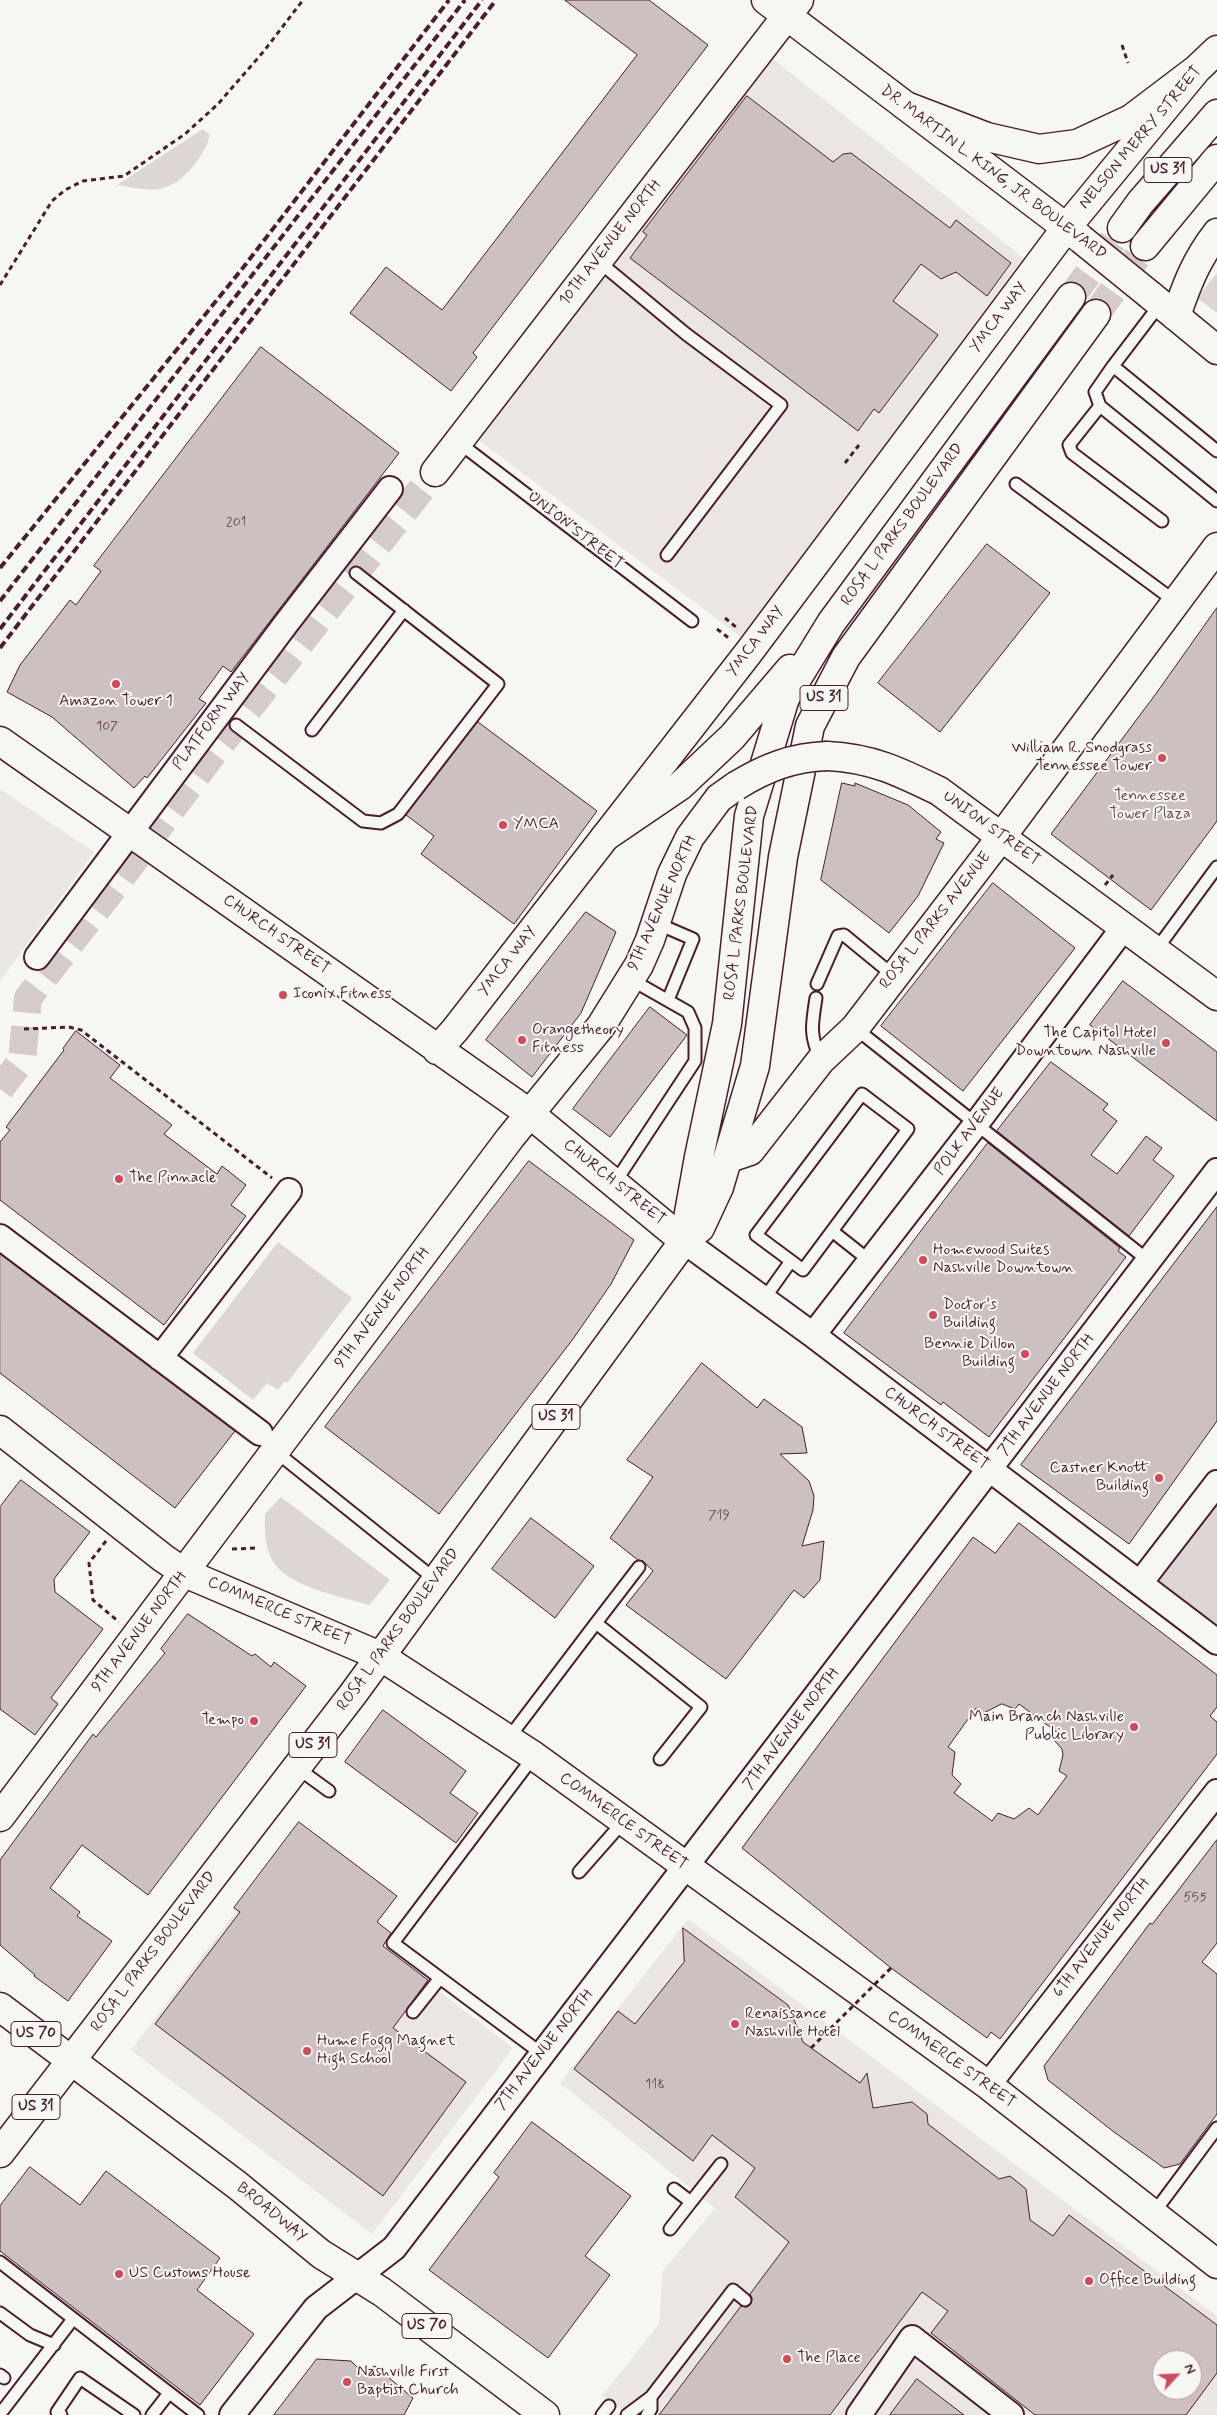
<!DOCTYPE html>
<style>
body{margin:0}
#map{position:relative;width:1217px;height:2415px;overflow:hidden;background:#f6f6f2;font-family:Mynerve,sans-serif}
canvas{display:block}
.north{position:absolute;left:1152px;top:2350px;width:50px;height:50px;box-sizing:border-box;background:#f6f6f2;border:1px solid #b1a0a2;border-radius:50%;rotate:65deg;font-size:14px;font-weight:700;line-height:20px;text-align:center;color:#4a1f2b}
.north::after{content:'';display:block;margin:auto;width:18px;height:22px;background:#d1495b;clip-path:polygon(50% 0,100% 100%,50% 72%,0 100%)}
</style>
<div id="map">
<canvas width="1217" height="2415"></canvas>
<div class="north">N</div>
</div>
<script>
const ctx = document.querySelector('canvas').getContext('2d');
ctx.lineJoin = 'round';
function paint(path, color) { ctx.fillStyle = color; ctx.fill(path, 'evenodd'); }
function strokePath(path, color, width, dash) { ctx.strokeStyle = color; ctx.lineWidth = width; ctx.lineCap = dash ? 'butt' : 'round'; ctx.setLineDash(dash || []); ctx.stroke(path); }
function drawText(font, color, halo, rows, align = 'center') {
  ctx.font = font + ' Mynerve,sans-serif'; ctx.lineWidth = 4; ctx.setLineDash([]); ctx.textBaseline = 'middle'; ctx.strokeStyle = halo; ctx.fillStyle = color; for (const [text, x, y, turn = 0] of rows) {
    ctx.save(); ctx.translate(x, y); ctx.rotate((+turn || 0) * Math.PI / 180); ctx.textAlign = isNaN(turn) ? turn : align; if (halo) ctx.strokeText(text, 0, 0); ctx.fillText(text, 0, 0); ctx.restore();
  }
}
paint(new Path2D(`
 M768,55L1030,263L741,637L476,438Z
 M0,789L94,852L0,981Z
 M272,1864L513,2048L372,2234L131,2050Z
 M688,1919L1217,2316V2415H627L602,2396L659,2324L663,2271L715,2208L560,2083ZM1162,2360H1192V2390H1162Z`), '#e9e6e3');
paint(new Path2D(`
 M203,129L210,135C205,155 184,183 163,188C149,192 131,187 117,185Z
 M1217,273V313L1197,298Z
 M278,1242L352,1298L287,1383L285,1381L278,1390L267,1383L253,1400L193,1353Z
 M1207,1496L1217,1503V1642L1140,1583Z
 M281,1497L390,1580L369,1605C340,1596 287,1587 272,1560C264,1546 265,1528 265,1514Z`), '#ddd6d5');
const building = new Path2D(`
 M565,0H649L708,45L473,353L477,357L451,391L350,313L386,267L442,310L637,55Z
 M747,96L833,162L843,154L851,153L950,228L956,220L1011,263L987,296L956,272L941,279L921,264L893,301L938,335L879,413L874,409L858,431L630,258L647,235L643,232Z
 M261,347L399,453L231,672L223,666L199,699L206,703L147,778L145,776L134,788L52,717L7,692L20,665L70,600L76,605L101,571L94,566Z
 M987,544L1050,593L940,732L878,683Z
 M1217,608V821L1151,910L1051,834L1155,695Z
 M478,722L597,811L514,924L421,854L434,836L406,815Z
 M842,783L855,786V783L908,805L941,832L936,839L944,843L918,896L889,933L821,880Z
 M993,883L1075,948L963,1091L881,1026Z
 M586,912L616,932L581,1013L532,1077L486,1040Z
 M1123,981L1217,1052V1121L1090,1025Z
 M650,1007L687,1035L610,1137L573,1109Z
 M76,1031L120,1065L110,1078L172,1125L164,1134L217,1174L222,1166L246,1185L231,1205L246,1216L164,1325L0,1200V1142L10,1130L6,1127L64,1050L63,1049Z
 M1051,1062L1108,1104L1103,1110L1117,1121L1091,1155L1117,1174L1146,1136L1162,1148L1153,1160L1174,1176L1129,1236L997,1131Z
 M988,1143L1120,1248L1118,1251L1126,1257L989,1437L943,1402L941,1405L844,1333Z
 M529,1161L634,1240L611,1284L573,1339L439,1514L325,1427Z
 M1217,1207V1421L1129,1544L1021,1465Z
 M0,1254L235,1431L175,1508L0,1373Z
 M702,1363L757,1408L764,1399L802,1427L807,1453L780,1454L809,1481L814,1496L813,1510L802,1546L824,1541L820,1580L804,1598L794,1590L726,1679L626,1605L653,1571L643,1561L638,1560L610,1538L653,1477L627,1460Z
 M21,1480L90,1532L54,1579L55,1592L103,1629L51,1698L58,1704L35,1735L0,1709V1507Z
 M531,1518L594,1566L555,1618L492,1569Z
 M1019,1523L1217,1675V1707L1210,1716L1217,1722V1754L1000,2039L991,2032L987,2038L891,1968L742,1848L973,1537L995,1553ZM1002,1704L1015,1709L1019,1704L1058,1733L1053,1739L1062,1749L1063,1755L1059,1771L1067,1776L1038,1815L1029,1808L1014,1819L998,1813L992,1821L954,1793L961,1784L952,1775L955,1752L948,1747L976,1708L983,1713Z
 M188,1614L252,1656L255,1654L271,1667L274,1662L306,1686L148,1895L82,1845L50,1888L80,1912L77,1916L112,1941L68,2001L34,1976L35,1975L0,1945V1860L93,1734L96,1737L165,1653L161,1649Z
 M383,1710L466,1771L450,1793L478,1813L456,1843L345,1762Z
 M299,1822L397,1896L377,1922L391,1933L383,1946L428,1980L393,2028L466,2082L383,2196L155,2024L240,1912L234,1908Z
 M1217,1840V1943L1202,1962L1217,1974V2114L1180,2164L1164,2168L1114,2132L1048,2080L1044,2066L1150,1923L1152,1924Z
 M683,1928L788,2005L803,2042L860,2083L867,2073L873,2108L912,2102L927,2114L928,2124L999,2179L1010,2176L1026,2189L1030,2220L1053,2236L1069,2215L1217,2325V2373L1186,2415H1035L931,2333L948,2311L922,2292L830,2415H659L741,2306L747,2307L751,2304L752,2298L750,2294L789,2242L735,2197L755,2168L712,2135L693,2161L574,2069L618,2011L635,2024L684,1962ZM1162,2360H1192V2390H1162Z
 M532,2122L631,2196L585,2256L610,2275L548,2358L429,2270L499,2177L494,2173Z
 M30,2167L80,2205L106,2171L220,2258L197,2290L254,2334L200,2405L0,2251V2206Z
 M317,2359L351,2361L362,2372L375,2366L413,2398L404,2415H274Z
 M917,2379L964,2415H890Z`);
paint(building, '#ccc1c0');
strokePath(building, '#4a1f2b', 1);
strokePath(new Path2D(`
 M0,1089L22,1060L28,998L118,882L209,759L435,472`), '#d4cbca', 28, [28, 14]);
strokePath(new Path2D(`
 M1071,297L1122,228
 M1096,314L1145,246`), '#d4cbca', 28, [28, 14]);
const lane = new Path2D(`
 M598,261L686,334L781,405L667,555
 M1161,303L1113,366L1217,451
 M1113,366L1095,392L1100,406L1217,501
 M1100,406L1069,445L1072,453L1162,521
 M458,442L692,621
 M1016,484L1176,602
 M236,725L363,821L381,823L398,814L498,684L356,573
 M312,730L404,610
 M656,923L693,939L668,1000
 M1156,950L1217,867
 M817,984L838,936L844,935L894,976
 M816,998C812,1024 809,1035 821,1060
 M855,1028L1149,1261
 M614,1184L695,1061V1028L688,1012L630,979
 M832,1231L870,1261
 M764,1299L791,1261L756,1235L862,1094L908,1129L803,1270L791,1261
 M275,1451L436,1580
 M596,1623L639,1567
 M508,1739L596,1623L701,1707L660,1759
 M534,1756L393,1943L542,2054
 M296,1767L329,1791
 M579,1872L623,1822
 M413,2012L440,1978
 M691,2202L721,2164
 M1153,2214L1217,2128
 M670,2229L691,2202L674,2189
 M0,2262L198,2415
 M0,2313L30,2335L54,2345
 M0,2375L4,2378
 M0,2414L73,2319
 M61,2415L57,2412L80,2378L134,2415
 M152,2415L169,2393
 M602,2415L609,2406
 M627,2415L651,2397L733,2290L745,2300
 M647,2415L651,2409V2397`);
const street = new Path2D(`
 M37,957L285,625L390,489
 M0,1237L260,1433
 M684,1241L813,1335L1217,1642
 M813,1335L976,1124L1124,927
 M160,1358L289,1191
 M1140,1583L1217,1483
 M988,2085L1217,1792
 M232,2415L316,2308L394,2248L1217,1171
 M859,2415L912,2338L1011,2415`);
const secondary = new Path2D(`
 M766,0L1080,238
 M1150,295L1217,350
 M435,472L799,0
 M0,741L529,1113L684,1241
 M827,756C872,758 900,772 939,791L1217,996
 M437,1050L455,1030L749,652L1066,228
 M729,1158L750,1151L821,1060L855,1028L1002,836L1217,547
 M0,1430L163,1558L185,1573L380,1656L534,1756L988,2085L1217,2264
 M0,1817L510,1138L601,1026L639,965L650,940L672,874L690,837L719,798L736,786`);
const primary = new Path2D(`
 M906,106L987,137L1039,149L1077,144L1131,119L1197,69
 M1066,228L1197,69L1217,50
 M1122,228L1140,203L1217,114
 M1145,246L1217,159
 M1176,316C1187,284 1196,260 1217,233
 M605,837L680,786L732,737L790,669
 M684,1241L699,1157L727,1024L749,816L785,698L831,623L1071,297
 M0,2007L237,2185L321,2254L382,2292L545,2415
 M0,2153L353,1694L684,1241L700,1228L719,1187L755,1066L783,857L810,726L846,657L1096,314`);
strokePath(lane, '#4a1f2b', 15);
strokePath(street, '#4a1f2b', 28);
strokePath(secondary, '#4a1f2b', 31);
strokePath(primary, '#4a1f2b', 31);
strokePath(new Path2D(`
 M1122,45L1128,63
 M0,285L52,201L65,190L83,181L124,176L185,134L218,104L264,51L303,0
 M845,463L859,445
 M725,618L737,628
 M717,629L730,639
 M1105,885L1113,875
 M24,1029L69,1027L81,1030L272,1178
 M106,1541L89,1563L93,1600L119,1622
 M232,1549L258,1548`), '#4a1f2b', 3, [5, 4]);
strokePath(lane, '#f6f6f2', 11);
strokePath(street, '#f6f6f2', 24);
strokePath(secondary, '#f6f6f2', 28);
strokePath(primary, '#f6f6f2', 28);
strokePath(new Path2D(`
 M0,568L242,269L449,0
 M0,601L465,0
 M0,629L482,0
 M0,648L496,0`), '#4a1f2b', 4, [8, 4]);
const secondaryBridge = new Path2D(`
 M1081,239L1150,295
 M736,786C765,768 793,757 827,756`);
strokePath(secondaryBridge, '#4a1f2b', 31, []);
strokePath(new Path2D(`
 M811,2048L891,1968`), '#4a1f2b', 3, [5, 4]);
strokePath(secondaryBridge, '#f6f6f2', 28);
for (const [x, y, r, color] of [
 [116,684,5,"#d1495b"],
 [1162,758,5,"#d1495b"],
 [503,825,5,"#d1495b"],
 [283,995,5,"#d1495b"],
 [522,1040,5,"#d1495b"],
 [1166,1043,5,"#d1495b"],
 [119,1179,5,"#d1495b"],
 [923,1260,5,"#d1495b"],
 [933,1315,5,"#d1495b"],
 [1025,1354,5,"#d1495b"],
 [1159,1478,5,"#d1495b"],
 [254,1721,5,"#d1495b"],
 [1134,1727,5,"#d1495b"],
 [735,2024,5,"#d1495b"],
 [307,2051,5,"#d1495b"],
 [119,2274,5,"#d1495b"],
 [1089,2281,5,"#d1495b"],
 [787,2359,5,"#d1495b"],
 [347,2382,5,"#d1495b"]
]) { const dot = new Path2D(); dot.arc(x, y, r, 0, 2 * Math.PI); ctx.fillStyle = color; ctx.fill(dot); strokePath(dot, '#f6f6f2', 2); }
drawText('14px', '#6a4850', null, [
 ["201",236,523],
 ["107",107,727],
 ["719",719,1516],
 ["555",1195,1898],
 ["118",655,2085]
]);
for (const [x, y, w] of [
 [1168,170,48],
 [824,698,48],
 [556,1417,48],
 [313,1745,48],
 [36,2034,50],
 [36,2107,48],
 [427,2326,50]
]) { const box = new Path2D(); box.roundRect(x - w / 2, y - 12.5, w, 25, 4); ctx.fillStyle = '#f6f6f2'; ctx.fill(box); strokePath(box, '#4a1f2b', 1); }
drawText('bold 15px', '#4a1f2b', null, [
 ["US 31",1168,170],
 ["US 31",824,698],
 ["US 31",556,1417],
 ["US 31",313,1745],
 ["US 70",36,2034],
 ["US 31",36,2107],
 ["US 70",427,2326]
]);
drawText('16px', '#4a1f2b', '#f6f6f2', [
 ["NELSON MERRY STREET",1141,138,-50],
 ["DR. MARTIN L. KING, JR. BOULEVARD",993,173,37],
 ["10TH AVENUE NORTH",611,243,-52],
 ["YMCA WAY",999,318,-53],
 ["ROSA L PARKS BOULEVARD",903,525,-54],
 ["UNION STREET",575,531,38],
 ["YMCA WAY",756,642,-53],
 ["PLATFORM WAY",212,722,-53],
 ["UNION STREET",991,829,36],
 ["9TH AVENUE NORTH",663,903,-66],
 ["ROSA L PARKS BOULEVARD",742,903,-83],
 ["ROSA L PARKS AVENUE",936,921,-52],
 ["CHURCH STREET",276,935,35],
 ["YMCA WAY",508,962,-52],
 ["POLK AVENUE",970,1132,-53],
 ["CHURCH STREET",614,1183,39],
 ["9TH AVENUE NORTH",383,1308,-53],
 ["7TH AVENUE NORTH",1047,1395,-53],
 ["CHURCH STREET",936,1429,37],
 ["COMMERCE STREET",279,1612,23],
 ["ROSA L PARKS BOULEVARD",399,1630,-54],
 ["9TH AVENUE NORTH",140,1632,-53],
 ["7TH AVENUE NORTH",792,1729,-53],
 ["COMMERCE STREET",623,1822,36],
 ["6TH AVENUE NORTH",1102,1938,-52],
 ["ROSA L PARKS BOULEVARD",154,1952,-53],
 ["7TH AVENUE NORTH",545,2050,-52],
 ["COMMERCE STREET",951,2060,36],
 ["BROADWAY",271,2213,39]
]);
drawText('16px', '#4a1f2b', '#f6f6f2', [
 ["Amazon Tower 1",116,702,"center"],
 ["William R. Snodgrass",1152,749,"right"],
 ["Tennessee Tower",1152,767,"right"],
 ["YMCA",513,825],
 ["Iconix Fitness",293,995],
 ["Orangetheory",532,1031],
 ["Fitness",532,1049],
 ["The Capitol Hotel",1156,1034,"right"],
 ["Downtown Nashville",1156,1052,"right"],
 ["The Pinnacle",129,1179],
 ["Homewood Suites",933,1251],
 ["Nashville Downtown",933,1269],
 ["Doctor's",943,1306],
 ["Building",943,1324],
 ["Bennie Dillon",1015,1345,"right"],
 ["Building",1015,1363,"right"],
 ["Castner Knott",1149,1469,"right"],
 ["Building",1149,1487,"right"],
 ["Main Branch Nashville",1124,1718,"right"],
 ["Public Library",1124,1736,"right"],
 ["Tempo",244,1721,"right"],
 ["Renaissance",745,2015],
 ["Nashville Hotel",745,2033],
 ["Hume Fogg Magnet",317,2042],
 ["High School",317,2060],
 ["US Customs House",129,2274],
 ["Office Building",1099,2281],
 ["The Place",797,2359],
 ["Nashville First",357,2373],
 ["Baptist Church",357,2391]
], 'left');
drawText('16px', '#6f4d56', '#f6f6f2', [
 ["Tennessee",1150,797],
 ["Tower Plaza",1150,815]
]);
</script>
